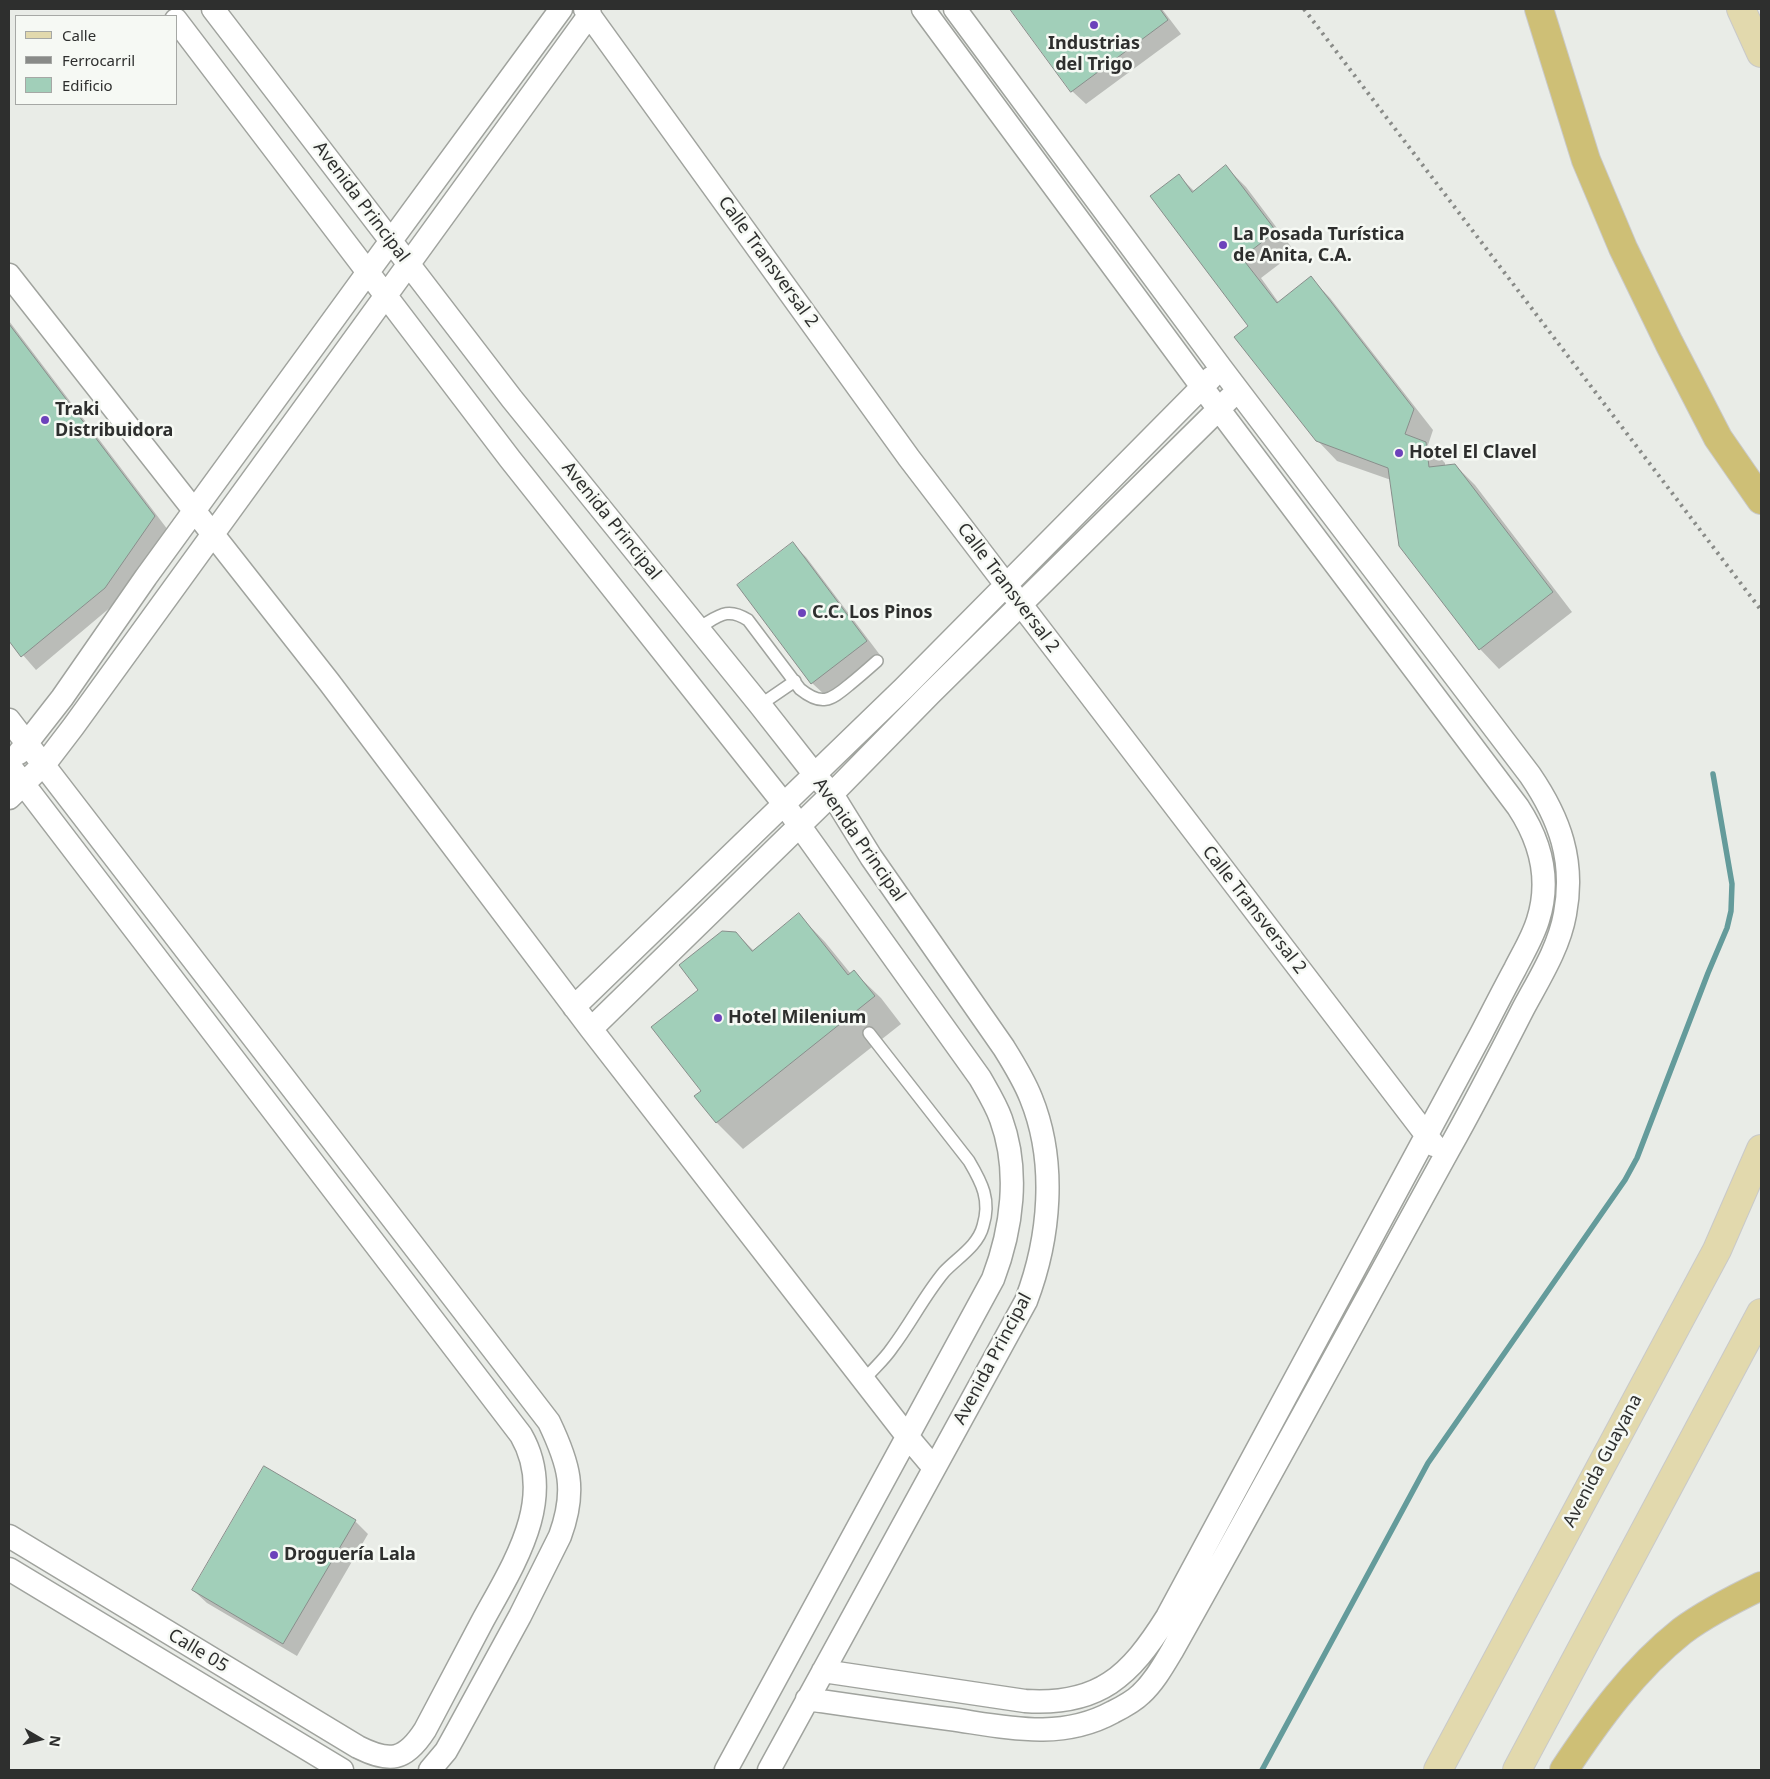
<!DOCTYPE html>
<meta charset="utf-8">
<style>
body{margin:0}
#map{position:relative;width:1770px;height:1779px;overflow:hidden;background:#e9ece7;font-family:"Noto Sans",sans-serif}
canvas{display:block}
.frame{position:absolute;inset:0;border:10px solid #2e2f2e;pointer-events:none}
.legend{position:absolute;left:15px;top:15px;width:162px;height:90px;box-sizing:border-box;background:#f6f9f4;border:1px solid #a6a8a5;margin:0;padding:6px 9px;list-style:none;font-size:15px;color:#2e2f2e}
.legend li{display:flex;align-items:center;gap:10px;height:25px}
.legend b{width:25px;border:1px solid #a6a8a5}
.north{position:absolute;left:15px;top:1714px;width:50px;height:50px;-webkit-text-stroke:4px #f6f9f4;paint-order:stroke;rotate:98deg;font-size:14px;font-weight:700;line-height:20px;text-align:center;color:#2e2f2e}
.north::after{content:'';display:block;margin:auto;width:18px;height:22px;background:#2e2f2e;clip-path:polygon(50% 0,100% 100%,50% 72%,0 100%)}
</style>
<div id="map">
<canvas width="1770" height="1779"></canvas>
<div class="frame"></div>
<ul class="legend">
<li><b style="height:6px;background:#e2d9ad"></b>Calle</li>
<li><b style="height:6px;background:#898b88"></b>Ferrocarril</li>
<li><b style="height:14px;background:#a1cfb9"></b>Edificio</li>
</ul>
<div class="north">N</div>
</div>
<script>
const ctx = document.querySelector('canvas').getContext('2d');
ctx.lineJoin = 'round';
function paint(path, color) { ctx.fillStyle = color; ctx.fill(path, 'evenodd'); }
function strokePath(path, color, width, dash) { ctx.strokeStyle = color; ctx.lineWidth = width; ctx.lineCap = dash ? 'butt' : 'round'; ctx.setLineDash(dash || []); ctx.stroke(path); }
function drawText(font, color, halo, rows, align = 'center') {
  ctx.font = font + ' "Noto Sans",sans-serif'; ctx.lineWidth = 5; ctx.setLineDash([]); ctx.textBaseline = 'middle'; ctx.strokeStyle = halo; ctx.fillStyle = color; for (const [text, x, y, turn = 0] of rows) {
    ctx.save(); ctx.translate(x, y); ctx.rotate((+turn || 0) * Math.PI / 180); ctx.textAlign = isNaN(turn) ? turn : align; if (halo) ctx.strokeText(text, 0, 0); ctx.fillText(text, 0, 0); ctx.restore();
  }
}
paint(new Path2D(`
 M1012,9H1162L1181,34L1086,104L1072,91Z
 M1226,167L1246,187L1295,252L1261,278L1279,303L1311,278L1330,298L1433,430L1428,445L1445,463V466L1455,465L1475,485L1572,612L1499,669L1480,649L1391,480L1337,461L1317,440L1250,326L1178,175L1194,191Z
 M9,321L168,530L118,601L36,670L9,639Z
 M793,544L806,557L880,655L826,696L812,683L738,585Z
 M799,915L825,942L851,974L854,972L881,998L901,1024L743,1149L717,1123L696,1096L702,1091L700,990L736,933L754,951Z
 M355,1521L368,1534L297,1656L207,1603L193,1590Z`), '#0003');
strokePath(new Path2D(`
 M1262,1770L1428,1463L1625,1180L1637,1158L1708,973L1727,928L1731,911L1732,884L1713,774`), '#649b9b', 5.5);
const building = new Path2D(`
 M1010,9H1160L1168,20L1071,92Z
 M1226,165L1276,231L1242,258L1277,303L1311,276L1414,409L1405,434L1426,442L1429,467L1455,464L1553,592L1479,650L1399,546L1388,468L1316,441L1234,337L1248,326L1150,196L1179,174L1192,192Z
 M9,324L155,516L105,588L21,657L9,641Z
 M793,542L867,641L811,684L737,585Z
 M799,913L848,975L854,970L875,996L716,1123L694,1096L701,1091L651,1027L698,990L679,965L722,931L736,932L752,951Z
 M264,1466L356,1520L283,1644L192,1590Z`);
paint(building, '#a1cfb9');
strokePath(building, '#888e8b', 1);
const lane = new Path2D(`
 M698,628C718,617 726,606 748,620L800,689C821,706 830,701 849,685C859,677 868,669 877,661
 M760,705L795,681
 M864,1380C873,1369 884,1360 892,1348C911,1323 924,1296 944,1272C957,1258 978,1246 983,1226C991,1200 982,1183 969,1161L869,1033`);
const street = new Path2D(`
 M213,9L512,399L760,705L815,775L832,794L871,857L1004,1048C1014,1064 1024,1080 1031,1098C1057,1162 1050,1238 1026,1301L769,1770
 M585,9L909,458L1434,1145
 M176,20L510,459L784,804L980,1078C988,1092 996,1105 1001,1119C1020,1171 1012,1229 993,1279L726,1770
 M9,275L329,682L591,1029L907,1436L934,1468
 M9,720L549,1422C569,1464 577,1490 560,1536L520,1616L456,1733L446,1751L430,1770
 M19,753L62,698L146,577L368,272L561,9
 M9,765L521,1435C558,1499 513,1565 482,1622C463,1658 444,1694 425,1730C405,1761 390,1763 358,1747L9,1536
 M9,798L47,761L73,727L590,14
 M574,1007L904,688L1211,378
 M591,1029L832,794L930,694L1229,399
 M9,1569L342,1770
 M823,1671L1025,1701C1099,1706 1130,1676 1167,1617L1481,1034C1492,1013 1503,991 1515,969C1523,953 1533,937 1538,920C1551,879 1541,842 1518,807L1202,387L923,9
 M807,1699C855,1706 902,1713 950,1719C1006,1727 1060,1741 1113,1712C1123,1707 1133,1702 1141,1694C1154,1682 1163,1666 1172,1651C1266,1484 1357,1316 1449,1149C1475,1103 1499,1056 1523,1009C1539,979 1559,948 1565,914C1575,861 1560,819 1530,775L1221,368L955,9`);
const primary = new Path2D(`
 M1741,9L1761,53
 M1438,1770L1717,1250L1761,1149
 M1517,1770L1761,1313`);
const highway = new Path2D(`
 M1539,9L1586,160L1623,248L1669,343L1718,438L1761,500
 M1564,1770C1597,1720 1634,1669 1682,1631C1706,1613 1734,1599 1761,1586`);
strokePath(lane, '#a0a39e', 14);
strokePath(street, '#a0a39e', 25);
strokePath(primary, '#c9c9c9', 30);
strokePath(highway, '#c9c9c9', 30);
strokePath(lane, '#fff', 11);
strokePath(street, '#fff', 22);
strokePath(primary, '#e2d9ad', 28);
strokePath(highway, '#cebf76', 28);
strokePath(new Path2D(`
 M1304,9L1761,610`), '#898b88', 4, [2.5, 5]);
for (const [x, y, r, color] of [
 [1094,25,5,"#6d42bb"],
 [1223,245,5,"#6d42bb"],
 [45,420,5,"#6d42bb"],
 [1399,453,5,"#6d42bb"],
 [802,613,5,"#6d42bb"],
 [718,1018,5,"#6d42bb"],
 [274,1555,5,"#6d42bb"]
]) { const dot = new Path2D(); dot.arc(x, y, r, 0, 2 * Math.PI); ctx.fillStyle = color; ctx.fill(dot); strokePath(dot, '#f6f9f4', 2); }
drawText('bold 18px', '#2e2f2e', '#f6f9f4', [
 ["Industrias",1094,44,"center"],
 ["del Trigo",1094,65,"center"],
 ["La Posada Turística",1233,235],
 ["de Anita, C.A.",1233,256],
 ["Traki",55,410],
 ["Distribuidora",55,431],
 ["Hotel El Clavel",1409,453],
 ["C.C. Los Pinos",812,613],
 ["Hotel Milenium",728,1018],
 ["Droguería Lala",284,1555]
], 'left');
drawText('18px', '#2e2f2e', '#f6f9f4', [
 ["Avenida Principal",361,202,53],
 ["Calle Transversal 2",768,262,54],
 ["Avenida Principal",611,521,51],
 ["Calle Transversal 2",1008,588,53],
 ["Avenida Principal",859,840,55],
 ["Calle Transversal 2",1254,910,52],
 ["Avenida Principal",993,1359,-62],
 ["Avenida Guayana",1603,1461,-62],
 ["Calle 05",198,1651,31]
]);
</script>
